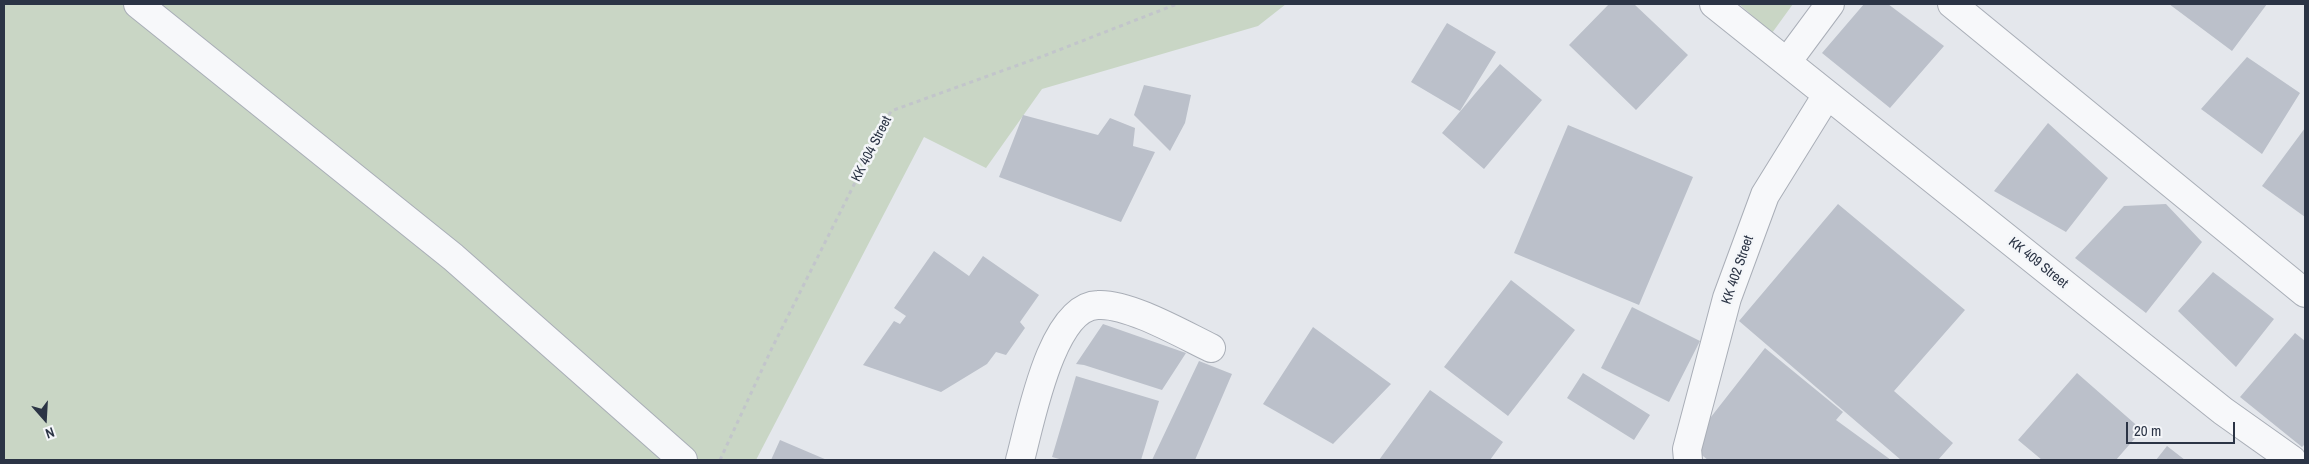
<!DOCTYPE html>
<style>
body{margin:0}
#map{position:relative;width:2309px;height:464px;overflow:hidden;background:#e4e7ec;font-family:"Archivo Narrow",sans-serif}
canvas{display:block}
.frame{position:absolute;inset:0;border:5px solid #2b3445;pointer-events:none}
.north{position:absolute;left:20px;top:394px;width:50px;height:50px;-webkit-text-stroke:4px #f4f6f9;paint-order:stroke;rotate:161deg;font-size:14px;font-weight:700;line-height:20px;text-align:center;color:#2b3445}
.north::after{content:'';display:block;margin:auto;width:18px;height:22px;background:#2b3445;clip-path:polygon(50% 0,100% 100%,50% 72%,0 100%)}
.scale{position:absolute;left:2126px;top:422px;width:109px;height:22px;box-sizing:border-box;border:2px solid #2b3445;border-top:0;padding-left:6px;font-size:15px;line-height:18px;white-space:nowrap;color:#2b3445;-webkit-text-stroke:4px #f4f6f9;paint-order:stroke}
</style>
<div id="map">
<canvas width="2309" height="464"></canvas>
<div class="frame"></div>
<div class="north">N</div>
<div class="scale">20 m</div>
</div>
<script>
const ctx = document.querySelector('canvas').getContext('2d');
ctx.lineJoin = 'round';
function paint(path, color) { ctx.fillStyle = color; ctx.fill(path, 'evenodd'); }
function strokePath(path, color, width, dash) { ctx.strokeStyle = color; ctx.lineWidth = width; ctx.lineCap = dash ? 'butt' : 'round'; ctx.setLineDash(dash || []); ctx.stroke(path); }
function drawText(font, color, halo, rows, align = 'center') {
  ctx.font = font + ' "Archivo Narrow",sans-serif'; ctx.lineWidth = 5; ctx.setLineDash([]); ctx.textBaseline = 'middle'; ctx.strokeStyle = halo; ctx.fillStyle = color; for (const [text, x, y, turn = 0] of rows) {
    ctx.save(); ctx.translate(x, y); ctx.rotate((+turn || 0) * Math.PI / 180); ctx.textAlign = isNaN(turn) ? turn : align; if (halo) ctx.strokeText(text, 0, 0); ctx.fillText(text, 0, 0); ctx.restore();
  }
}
paint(new Path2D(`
 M4,4H1286L1258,26L1042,89L986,168L924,137L756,460H4Z
 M1739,4H1793L1772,33Z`), '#c9d6c5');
paint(new Path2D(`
 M1609,4H1634L1688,55L1636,110L1569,45Z
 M1864,4H1888L1944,46L1890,108L1822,53Z
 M2169,4H2267L2232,51Z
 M1447,23L1496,52L1460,111L1411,82Z
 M2247,57L2300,93L2262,154L2201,109Z
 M1500,64L1542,100L1484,169L1442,133Z
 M1144,85L1191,95L1185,123L1170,151L1134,115Z
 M1023,115L1098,135L1110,118L1135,128L1133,146L1155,152L1121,222L999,177Z
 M2048,123L2108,178L2066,232L1994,191Z
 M1568,125L1693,177L1639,305L1514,253Z
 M2305,128V217L2262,186Z
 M1838,204L1965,310L1894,391L1953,443L1938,460H1901L1739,321Z
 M2166,204L2202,242L2146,313L2075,258L2124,206Z
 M934,251L969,276L983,256L1039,295L1020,322L1025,328L1006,355L996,352L987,364L941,392L863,365L894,321L900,324L906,316L894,308Z
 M2213,272L2274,319L2236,367L2178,311Z
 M1511,280L1575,330L1508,416L1444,367Z
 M1632,307L1700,341L1669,402L1601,368Z
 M1103,324L1186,353L1162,390L1084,365L1076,364Z
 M1313,327L1391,384L1333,444L1263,404Z
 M2295,333L2305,341V444L2302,447L2240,397Z
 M1765,348L1843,412L1836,420L1891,460H1708L1689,445Z
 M1199,361L1232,374L1195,460H1152Z
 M1583,373L1650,415L1634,440L1567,398Z
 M2077,373L2142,430L2116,460H2042L2018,440Z
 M1076,376L1159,401L1141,460H1063L1052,457Z
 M1430,390L1503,442L1490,460H1379Z
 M780,440L827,460H771Z
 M2167,446L2185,460H2156Z`), '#bbc0ca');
const minor = new Path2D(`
 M138,4L453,257L683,460
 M1714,4L2223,411L2292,460
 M1952,4L2305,293
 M1787,62L1830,4
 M1020,460C1030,424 1051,306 1098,305C1128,303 1182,334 1211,348
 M1688,460L1687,449L1727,298L1765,195L1827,95`);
strokePath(minor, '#a9aeb7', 30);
strokePath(new Path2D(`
 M720,460L772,348L891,111L1046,55L1177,4`), '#c2c5cb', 3, [4, 4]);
strokePath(minor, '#f7f8fa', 28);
drawText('14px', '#2b3445', '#f4f6f9', [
 ["KK 404 Street",872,149,-63],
 ["KK 409 Street",2038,263,39],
 ["KK 402 Street",1738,270,-71]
]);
</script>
